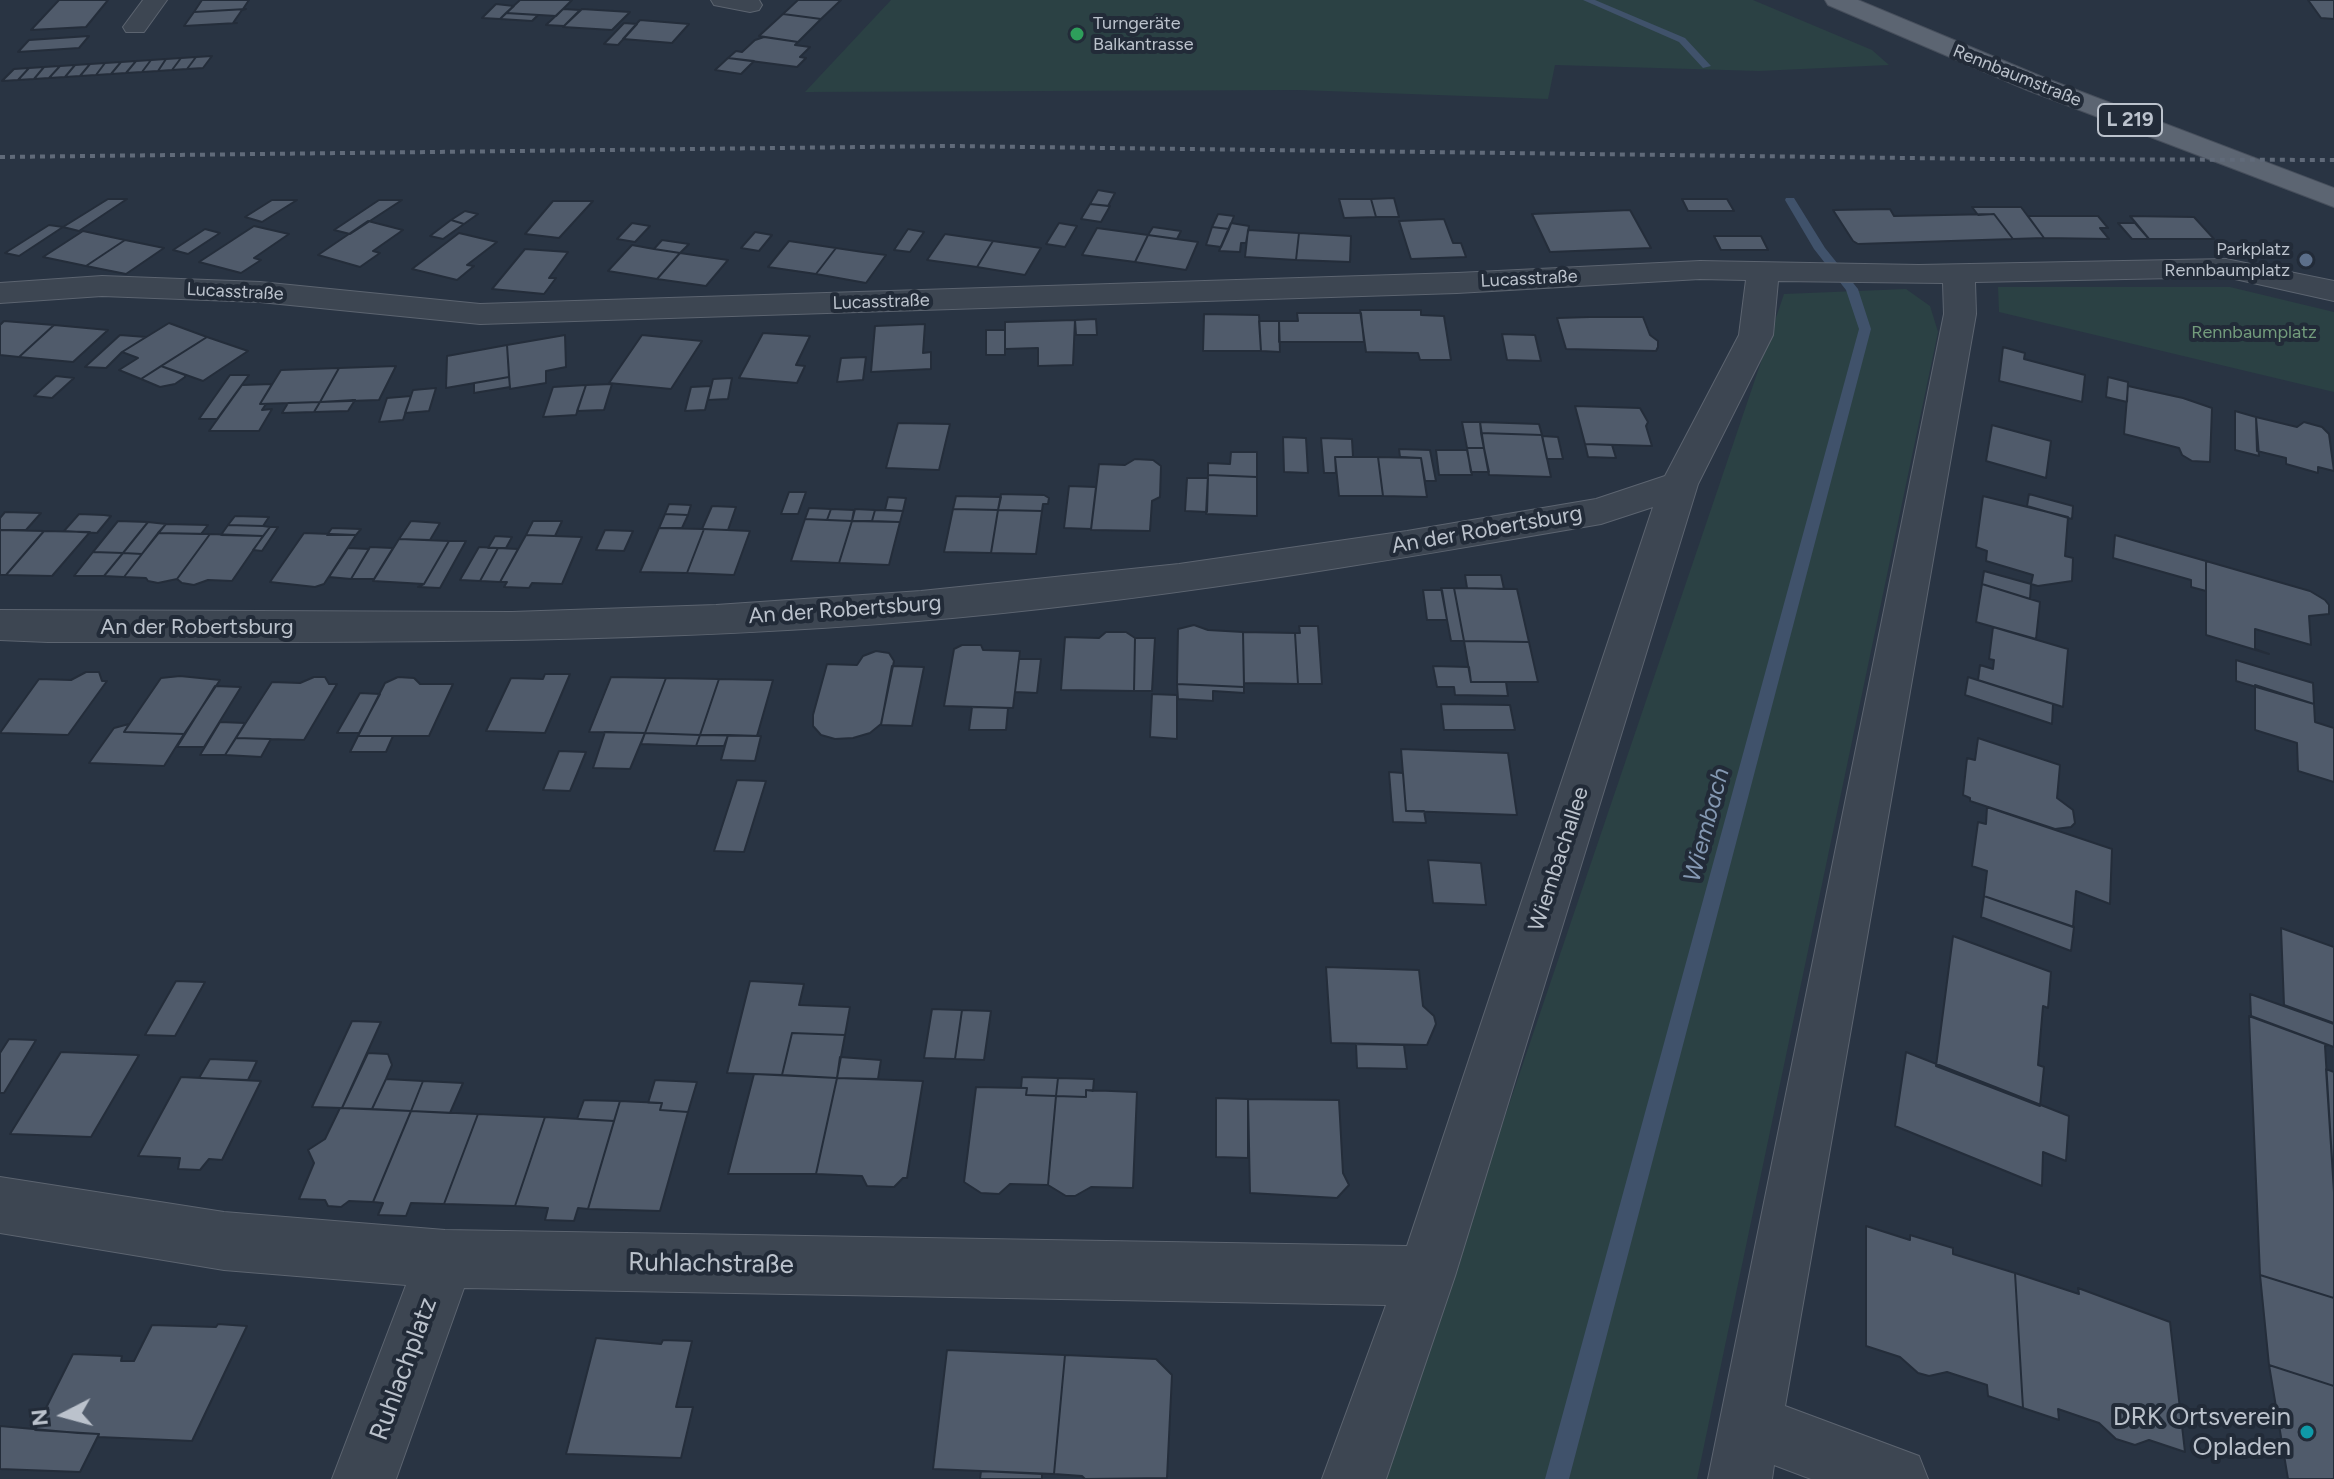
<!DOCTYPE html>
<meta charset="utf-8">
<style>
body{margin:0}
#map{position:relative;width:2334px;height:1479px;overflow:hidden;background:#293443;font-family:Figtree,sans-serif}
canvas{display:block}
.north{position:absolute;left:24px;top:1375px;width:80px;height:80px;-webkit-text-stroke:6px #222b38;paint-order:stroke;rotate:264deg;font-size:22px;font-weight:700;line-height:32px;text-align:center;color:#bbc2cc}
.north::after{content:'';display:block;margin:auto;width:28px;height:36px;background:#bbc2cc;clip-path:polygon(50% 0,100% 100%,50% 72%,0 100%)}
</style>
<div id="map">
<canvas width="2334" height="1479"></canvas>
<div class="north">N</div>
</div>
<script>
const ctx = document.querySelector('canvas').getContext('2d');
ctx.lineJoin = 'round';
function paint(path, color) { ctx.fillStyle = color; ctx.fill(path, 'evenodd'); }
function strokePath(path, color, width, dash) { ctx.strokeStyle = color; ctx.lineWidth = width; ctx.lineCap = dash ? 'butt' : 'round'; ctx.setLineDash(dash || []); ctx.stroke(path); }
function drawText(font, color, halo, rows, align = 'center') {
  ctx.font = font + ' Figtree,sans-serif'; ctx.lineWidth = 8; ctx.setLineDash([]); ctx.textBaseline = 'middle'; ctx.strokeStyle = halo; ctx.fillStyle = color; for (const [text, x, y, turn = 0] of rows) {
    ctx.save(); ctx.translate(x, y); ctx.rotate((+turn || 0) * Math.PI / 180); ctx.textAlign = isNaN(turn) ? turn : align; if (halo) ctx.strokeText(text, 0, 0); ctx.fillText(text, 0, 0); ctx.restore();
  }
}
paint(new Path2D(`
 M891,0H1753L1872,50L1889,65L1759,71L1555,65L1548,99L1299,90L805,92Z
 M1998,287H2230L2334,312V392L1999,312Z
 M1906,289L1930,306L1938,332L1697,1479H1382L1784,294Z`), '#2b4144');
paint(new Path2D(`
 M1583,0H1595L1685,38L1711,66L1703,68L1679,42Z
 M1786,198H1794L1825,248L1858,289L1871,329L1569,1479H1545L1859,329L1846,290L1814,249L1785,200Z`), '#40526b');
const building = new Path2D(`
 M59,0H108L86,27L31,30Z
 M202,0H249L243,9H246L194,12Z
 M520,0H572L556,16L506,13Z
 M798,0H841L821,19L783,14Z
 M2308,0H2334V19L2321,18Z
 M496,4L514,6L500,19L482,18Z
 M246,9L242,10L233,23H237L184,26L194,12Z
 M563,9L580,10L564,26L546,25Z
 M582,9L630,12L612,30L563,27Z
 M506,13L538,15L532,21L500,19Z
 M783,14L821,19L798,42L759,36Z
 M640,20L689,24L672,43L623,39Z
 M624,23L637,24L618,45L604,44Z
 M89,36L79,48L18,52L29,40Z
 M764,37L798,42L795,45L810,47L800,57L806,58L797,67L728,58L736,51L742,52L755,40Z
 M212,56L203,68L187,69L196,57Z
 M196,57L187,69L172,70L181,58Z
 M181,58L172,70L158,71L166,59Z
 M728,58L754,61L741,74L715,70Z
 M166,59L158,71L142,72L151,60Z
 M151,60L142,72L126,73L136,61Z
 M136,61L126,73L111,74L121,62Z
 M121,62L111,74L96,75L105,63Z
 M105,63L96,75L80,76L90,64Z
 M90,64L80,76L65,77L75,65Z
 M75,65L65,77L49,78L60,66Z
 M60,66L49,78L34,79L44,67Z
 M44,67L34,79L18,80L29,68Z
 M29,68L18,80L2,81L14,69Z
 M1098,190L1115,193L1108,206L1090,204Z
 M1394,198L1399,217H1376L1371,199Z
 M108,199H127L79,231L63,227Z
 M1339,199H1371L1376,217L1344,218Z
 M1682,199H1727L1734,211H1688Z
 M272,200H297L262,222L245,217Z
 M379,200H402L350,234L334,230Z
 M553,201H593L559,238L525,234Z
 M1090,204L1110,206L1101,222L1081,219Z
 M1972,207H2021L2044,238L2013,239L1994,214L1978,215Z
 M1890,209L1894,216L1994,214L2013,239L1858,244L1853,241L1833,210Z
 M1630,210L1651,248L1550,252L1532,214Z
 M465,211L478,214L464,224L451,220Z
 M1218,214L1234,216L1229,229L1212,227Z
 M2028,216H2098L2108,228H2100L2109,239L2044,238Z
 M2130,216L2194,217L2214,239H2149Z
 M1444,219L1453,243H1461L1466,257L1411,259L1399,221Z
 M451,220L464,224L443,239L430,236Z
 M368,221L403,230L373,251L380,253L360,267L318,255Z
 M632,223L650,226L635,242L617,239Z
 M1059,223L1077,226L1065,247L1046,244Z
 M1231,223L1249,226L1246,243H1241L1240,252L1219,251Z
 M2118,223H2135L2149,239H2132Z
 M49,225L63,227L19,256L5,253Z
 M254,226L289,234L254,258L261,260L241,273L199,262Z
 M1153,227L1181,231L1177,239L1148,235Z
 M1212,227L1229,229L1221,247L1206,245Z
 M1097,228L1148,235L1135,262L1082,255Z
 M205,229L220,233L188,254L173,250Z
 M908,229L924,232L910,252L894,250Z
 M1248,230L1299,233L1296,260L1245,257Z
 M83,231L125,240L86,266L43,257Z
 M755,232L772,235L759,251L741,248Z
 M459,233L497,242L467,265L474,266L457,280L412,269Z
 M1299,233L1351,236L1350,262L1296,260Z
 M945,234L993,241L977,267L927,260Z
 M1148,235L1198,242L1186,270L1135,262Z
 M1714,236H1761L1768,250H1721Z
 M125,240L164,248L126,274L86,266Z
 M662,240L689,244L680,253L654,249Z
 M789,241L836,248L816,274L768,267Z
 M993,241L1041,248L1025,275L977,267Z
 M632,245L654,249L680,253L657,279L608,271Z
 M836,248L863,252L886,255L866,283L816,274Z
 M525,249L568,252L549,278H556L544,294L492,289Z
 M680,253L728,260L706,286L657,279Z
 M1360,310H1421V315L1444,316L1451,360H1420L1418,353L1366,352Z
 M1297,313H1361L1364,342H1279V321H1298Z
 M1204,314L1259,315L1261,351H1203Z
 M1590,317H1643L1650,335L1658,341V347L1656,351L1566,349L1557,318Z
 M1096,319L1097,335H1076L1075,320Z
 M1075,320L1073,365L1038,366V348L1005,349V322Z
 M4,321L54,325L19,357L0,355V325Z
 M1259,321H1279L1280,352L1261,351Z
 M169,323L207,337L141,379L119,370L138,358L122,352Z
 M925,324L923,353L931,352V369L871,372L875,326Z
 M54,325L108,330L73,362L19,357Z
 M986,330H1005V355H986Z
 M763,333L810,336L796,365L805,366L797,383L739,378Z
 M1502,334L1535,335L1541,361L1507,360Z
 M120,335L146,337L122,352L106,368L85,367Z
 M565,335L566,367L546,371V383L510,389L507,345Z
 M642,335L702,341L671,389L609,383Z
 M207,337L248,351L203,381L161,366Z
 M507,345L509,377L446,388L447,356Z
 M2003,347L2025,353L2024,359L2085,375L2082,402L1999,381Z
 M866,357L863,380L837,382L841,358Z
 M161,366L185,375V377L175,384L160,387L141,379Z
 M396,366L379,400L320,402L339,368Z
 M339,368L320,402L260,404L281,370Z
 M230,375H249L217,419H199Z
 M56,376L74,378L52,398L34,396Z
 M509,377L510,387L474,393V383Z
 M2108,377L2128,382L2127,402L2106,397Z
 M732,378L728,399L708,400L713,379Z
 M272,384L260,404H266L262,410L272,409L259,431H209L242,385Z
 M612,384L604,410L577,411L586,385Z
 M586,385L576,415L543,417L553,387Z
 M711,386L705,410L685,411L691,387Z
 M2128,386L2183,398L2212,408L2210,462L2192,461L2182,455L2179,448L2124,434Z
 M436,388L429,411L405,413L413,390Z
 M411,396L403,420L379,422L387,398Z
 M355,400L348,411L314,412L320,402Z
 M320,402L314,412L282,413L288,403Z
 M1575,406L1640,408L1648,422L1646,426L1652,446L1585,444Z
 M2235,411L2256,417L2259,456L2235,450Z
 M2256,417L2297,427L2304,422L2322,427L2329,434L2334,471L2318,467V473L2286,464V458L2257,451Z
 M1462,422H1480L1484,448H1467Z
 M1480,422L1539,424L1542,435L1481,433Z
 M898,423L950,424L939,470L886,468Z
 M1992,425L2051,441L2046,478L1986,461Z
 M1481,433L1542,435L1551,477L1489,475Z
 M1542,436L1558,437L1563,459H1547Z
 M1283,437L1306,438L1308,473L1284,472Z
 M1321,438L1352,439L1353,457H1335L1336,473H1324Z
 M1585,444L1612,445L1616,458L1588,457Z
 M1467,448H1484L1489,472H1471Z
 M1399,449L1430,450L1436,481H1425L1421,458L1400,457Z
 M1436,450H1467L1472,475H1439Z
 M1231,452H1257V477L1208,475V463L1230,464Z
 M1335,457H1378L1383,496H1339Z
 M1378,457L1421,458L1427,497L1383,496Z
 M1135,459L1153,460L1161,466L1160,497L1152,501L1150,531L1091,530L1099,464L1125,465Z
 M1208,475L1257,477V516L1206,514Z
 M1187,478H1208L1207,512L1185,511Z
 M1069,486L1096,487L1091,529L1064,528Z
 M789,492H806L798,514H781Z
 M1001,494L1044,495L1049,498L1048,504H1043L1042,511L998,510Z
 M2029,494L2073,506L2072,519L2027,506Z
 M956,496L1001,497L998,510L953,509Z
 M1983,496L2068,517L2065,556L2073,558L2072,581L2038,586L2031,584L2033,575L1986,561L1987,551L1976,547Z
 M888,497L906,498L903,511L885,510Z
 M669,504L691,505L688,515L665,514Z
 M712,506L736,507L728,530L702,529Z
 M809,508L831,509L827,520L805,519Z
 M831,509L854,510L852,521L827,520Z
 M855,509L875,510L872,521H852Z
 M953,509L998,510L991,553L944,552Z
 M875,510L903,511L900,522L872,521Z
 M998,510L1042,511L1036,554L991,553Z
 M5,512L41,513L26,530H0V518Z
 M79,514L104,515L111,516L97,533L64,531Z
 M665,514L688,515L682,528H659Z
 M235,516L269,517L263,526L228,525Z
 M805,519L852,521L839,563L791,561Z
 M118,521L148,522L123,553L93,552Z
 M411,521L440,523L430,540L399,539Z
 M533,521H562L555,536L526,535Z
 M852,521L900,522L889,565L839,563Z
 M148,522L166,524L142,554L123,553Z
 M166,524L208,525L201,534L158,533Z
 M228,525L263,526L270,527L263,536L221,535Z
 M270,527H278L262,551L253,550Z
 M332,528L361,529L356,535H327Z
 M659,528L704,529L687,573L640,572Z
 M704,529L750,531L734,575L687,573Z
 M0,530L44,531L6,575H0Z
 M605,530L633,531L624,551L596,550Z
 M44,531L90,532L52,576L6,575Z
 M158,533L210,534L177,579L158,583L148,581L146,578L124,577Z
 M304,533L356,535L324,584L315,587L270,582Z
 M210,534L263,536L232,581L208,580L194,585L182,583L177,579Z
 M526,535L582,537L562,584L532,583L529,588L504,587L507,582H500Z
 M2115,535L2206,561V591L2191,587V580L2113,558Z
 M495,536L512,537L506,548H488Z
 M399,539L449,541L424,584L373,581Z
 M449,541H466L440,588L418,587L424,584Z
 M370,547L393,548L374,579H351Z
 M479,547L498,548L480,581L460,580Z
 M348,548L369,549L351,579L329,577Z
 M498,548L518,549L500,582L480,581Z
 M93,552L123,553L104,576H74Z
 M123,553L142,554L124,577L104,576Z
 M2206,561L2310,591L2325,600L2329,605V614L2309,616L2311,645L2255,629V649L2269,654L2206,635Z
 M1984,571L2031,584L2030,599L1982,584Z
 M1465,575H1501L1504,589L1467,588Z
 M1982,584L2040,602L2036,639L1976,622Z
 M1441,588H1454L1464,641H1451Z
 M1454,588L1517,589L1529,642L1464,641Z
 M1423,590H1442L1447,620H1427Z
 M1194,625L1208,630L1243,632L1244,687L1177,684L1178,629Z
 M1299,626H1318L1322,684H1298L1295,633H1300Z
 M1993,627L2068,649L2063,707L1978,680L1980,665L1993,669L1994,660L1989,659Z
 M1106,632H1126L1135,638L1134,691L1061,690L1065,637L1099,638Z
 M1243,632L1295,633L1298,684L1244,683Z
 M1135,638H1155L1152,691H1134Z
 M1464,641L1529,642L1538,682H1471Z
 M962,645H981L983,650L1020,651L1013,708L944,706L954,649Z
 M876,651L889,653L894,661L881,724L870,733L853,738L835,739L821,735L813,726V715L827,664L857,665L863,656Z
 M1019,659H1041L1037,693L1015,692Z
 M2236,660L2313,683L2314,704L2236,681Z
 M892,666L924,667L912,726L881,725Z
 M1433,666L1469,667L1471,682H1506L1508,696L1455,695L1454,687H1437Z
 M86,672H99L102,681H107L68,735L0,733L39,679L71,680Z
 M545,674H570L545,733L486,731L511,678L543,679Z
 M180,676L220,680L184,734L124,732L161,678Z
 M314,677H325L329,684H337L304,740L236,738L272,682L300,683Z
 M398,677L414,678L420,684H453L429,736H358L385,683Z
 M611,677L666,678L645,733L589,732Z
 M1968,677L2053,704L2052,724L1965,695Z
 M666,678L719,679L700,735L645,733Z
 M719,679L773,680L757,736L700,735Z
 M1177,684L1244,687V693L1213,691V701L1178,699Z
 M2255,685L2314,704L2315,722L2334,728V782L2298,771L2297,743L2255,730Z
 M215,686L241,687L204,747H177Z
 M360,693L380,694L359,733H337Z
 M1152,694L1177,695V739L1150,737Z
 M1441,704L1510,705L1515,730H1444Z
 M972,707L1008,708L1006,730H969Z
 M220,722L245,723L225,755H200Z
 M129,724L124,732L184,734L164,766L89,763L114,728Z
 M605,732L645,733L630,769L593,768Z
 M645,733L700,735L696,746L641,744Z
 M700,735H728L724,746H696Z
 M728,735L761,736L755,761L721,760Z
 M358,736H393L386,752H350Z
 M236,738L271,739L261,757L225,755Z
 M1978,738L2060,765L2057,798L2073,810L2075,823L2071,827L2055,829L1970,801V798L1963,795L1967,758L1975,760Z
 M1401,749L1508,753L1517,815L1406,811Z
 M559,751L586,752L570,791L543,790Z
 M1389,772L1403,773L1406,811H1424L1426,823L1393,822Z
 M737,780L766,781L744,852L714,851Z
 M1987,807L2112,849L2110,904L2076,891L2073,927L1984,896L1987,871L1972,866L1978,822L1986,824Z
 M1428,860L1481,863L1486,905L1433,903Z
 M1984,896L2074,927L2071,951L1981,917Z
 M2281,928L2334,947V1023L2284,1005Z
 M1953,936L2051,972L2048,1008L2043,1006L2038,1065L2044,1067L2040,1106L1936,1066Z
 M1326,967L1419,970L1423,1006L1434,1016L1436,1024L1427,1045L1331,1043Z
 M176,981L205,982L175,1036L145,1035Z
 M750,981L804,984L799,1005L850,1007L845,1035L792,1033L782,1075L727,1073Z
 M2250,994L2334,1024V1047L2251,1016Z
 M932,1009L962,1010L955,1059L924,1058Z
 M962,1010L991,1011L984,1060L955,1059Z
 M2249,1016L2328,1045L2325,1046L2334,1192V1298L2260,1275Z
 M352,1021L381,1022L342,1108L312,1107Z
 M792,1033L845,1035L837,1078L782,1075Z
 M9,1039L36,1040L4,1093H0V1053Z
 M1356,1044L1404,1045L1407,1069L1357,1068Z
 M61,1052L139,1055L91,1137L10,1134Z
 M1906,1052L2069,1116L2066,1161L2043,1152L2042,1186L1895,1126Z
 M368,1053L388,1054L392,1065L386,1079L372,1109L342,1108Z
 M840,1057L881,1060L878,1079L837,1078Z
 M210,1059L257,1061L248,1080L199,1078Z
 M2326,1069L2334,1072V1192Z
 M754,1074L837,1078L816,1174H728Z
 M181,1077L261,1081L222,1160L209,1159L200,1170L178,1169L180,1158L138,1156Z
 M1022,1077L1058,1078L1056,1096L1026,1095L1027,1088H1021Z
 M837,1078L923,1081L907,1178H903L894,1187L867,1186L862,1176L816,1174Z
 M1058,1078L1094,1079L1093,1091L1086,1090V1097L1056,1096Z
 M386,1079L423,1081L411,1111L372,1109Z
 M655,1080L697,1082L688,1112L660,1110L662,1103H648Z
 M423,1081L463,1083L450,1113L411,1111Z
 M976,1087L1027,1088L1026,1095L1056,1096L1048,1185L1010,1184L999,1194L981,1193L964,1182Z
 M1086,1090L1137,1092L1133,1188L1091,1187L1075,1196H1066L1048,1185L1056,1096L1086,1097Z
 M1216,1098L1248,1099V1158L1216,1157Z
 M1248,1099L1339,1100L1343,1173L1349,1185L1337,1198L1250,1193Z
 M584,1100L620,1101L614,1121L577,1119Z
 M620,1101L662,1103L660,1110L688,1112L660,1211L588,1209Z
 M340,1108L411,1111L373,1202L349,1201L341,1207L328,1206L325,1200L299,1199L314,1163L308,1150L325,1139Z
 M411,1111L478,1114L444,1204L411,1203L406,1216L378,1215L383,1203L373,1202Z
 M478,1114L545,1117L515,1206L444,1204Z
 M545,1117L614,1121L588,1209L578,1208L574,1221L545,1220L548,1208L515,1206Z
 M1866,1226L1910,1240V1235L1953,1248V1254L2015,1273L2023,1408L1988,1396L1987,1385L1947,1372L1929,1376L1918,1373L1900,1357L1866,1346Z
 M2015,1273L2079,1294L2078,1288L2170,1322L2185,1452L2149,1440L2135,1445L2116,1439L2099,1423L2058,1409L2059,1420L2023,1408Z
 M2260,1275L2334,1298V1386L2269,1365Z
 M218,1324L247,1326L192,1441L98,1437L99,1434L35,1430L73,1354L122,1356L121,1361H134L152,1325L216,1327Z
 M596,1338L661,1344L663,1340L692,1341L676,1407H693L681,1458L566,1454Z
 M947,1350L1065,1355L1054,1474L933,1469Z
 M1065,1355L1156,1359L1172,1375L1167,1478L1085,1479L1082,1476L1054,1474Z
 M2269,1365L2334,1386V1479H2288Z
 M0,1426L78,1433L99,1434L80,1472L0,1469Z
 M981,1471L1042,1474V1479H980Z`);
paint(building, '#505b6b');
strokePath(building, '#242d3a', 2);
const minor = new Path2D(`
 M143,0H167L144,32H126L123,27Z
 M711,0H759L762,5L759,10L750,12L714,5Z
 M2226,259L2334,281V301L2226,277L1975,282L1976,314L1785,1406L1919,1456L1928,1479H1811L1774,1465L1772,1479H1708L1944,314L1943,283L1778,281L1773,335L1698,484L1455,1276L1386,1479H1322L1386,1305L464,1288L396,1479H332L406,1285L224,1270L0,1233V1177L224,1212L445,1230L1407,1246L1653,507L1601,524C1375,563 1147,602 918,621C628,645 338,642 48,642L0,640V610L512,612L716,605L921,591L1179,564L1407,531L1596,499L1665,476L1739,335L1746,280L1700,279L1457,293L480,324L260,302L102,296L0,303V283L102,276L260,282L480,304L1457,273L1700,261L1919,265Z`);
const primary = new Path2D(`
 M1825,0H1858L2045,78L2334,188V207L2027,90L1828,5Z`);
strokePath(minor, '#5c6470', 2);
strokePath(primary, '#474f5c', 2);
paint(minor, '#3d4652');
paint(primary, '#5c6572');
strokePath(new Path2D(`
 M0,157L950,146L1988,159L2334,160`), '#606a79', 4, [5, 5]);
for (const [x, y, r, color] of [
 [1077,34,8,"#2e9e5b"],
 [2306,260,8,"#5c6f8a"],
 [2307,1432,8,"#0f9aa8"]
]) { const dot = new Path2D(); dot.arc(x, y, r, 0, 2 * Math.PI); ctx.fillStyle = color; ctx.fill(dot); strokePath(dot, '#222b38', 3); }
drawText('18px', '#bbc2cc', '#222b38', [
 ["Turngeräte",1093,24],
 ["Balkantrasse",1093,45],
 ["Parkplatz",2290,250,"right"],
 ["Rennbaumplatz",2290,271,"right"]
], 'left');
drawText('18px', '#bbc2cc', '#222b38', [
 ["Rennbaumstraße",2017,76,22],
 ["Lucasstraße",1529,279,-3],
 ["Lucasstraße",235,292,3],
 ["Lucasstraße",881,302,-2]
]);
drawText('18px', '#739c7c', '#222b38', [
 ["Rennbaumplatz",2254,333]
]);
for (const [x, y, w] of [
 [2130,120,64]
]) { const box = new Path2D(); box.roundRect(x - w / 2, y - 16, w, 32, 6); ctx.fillStyle = '#222b38'; ctx.fill(box); strokePath(box, '#bbc2cc', 2); }
drawText('bold 20px', '#bbc2cc', null, [
 ["L 219",2130,120]
]);
drawText('22px', '#bbc2cc', '#222b38', [
 ["An der Robertsburg",1487,530,-10],
 ["An der Robertsburg",845,610,-4],
 ["An der Robertsburg",197,628],
 ["Wiembachallee",1559,859,-72]
]);
drawText('italic 24px', '#8498b2', '#222b38', [
 ["Wiembach",1707,825,-75]
]);
drawText('26px', '#bbc2cc', '#222b38', [
 ["Ruhlachstraße",711,1264,1],
 ["Ruhlachplatz",404,1369,-70]
]);
drawText('26px', '#bbc2cc', '#222b38', [
 ["DRK Ortsverein",2291,1417],
 ["Opladen",2291,1447]
], 'right');
</script>
